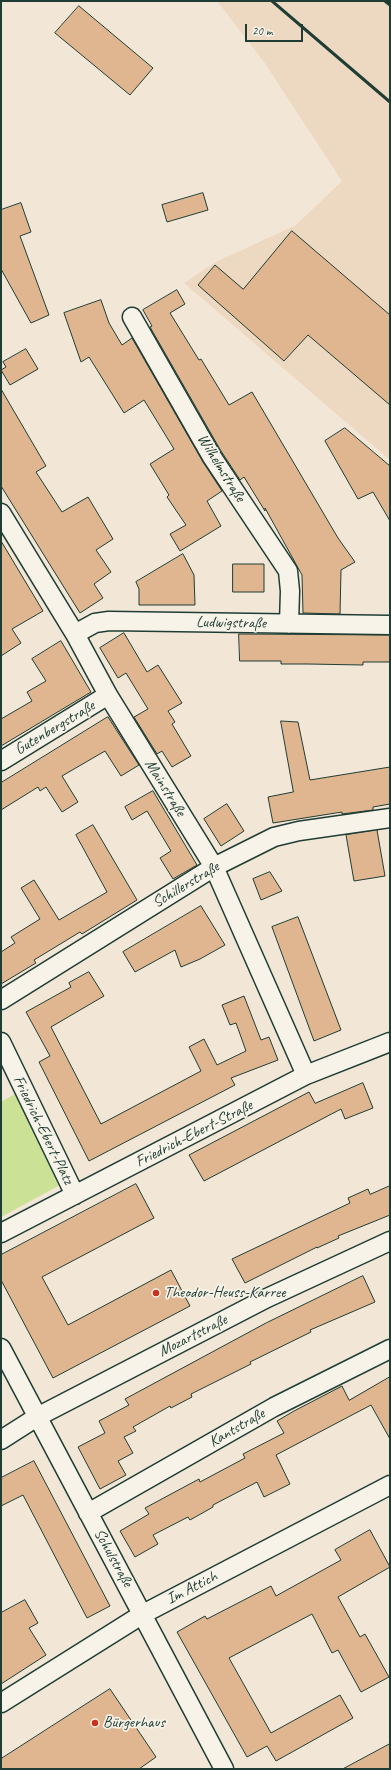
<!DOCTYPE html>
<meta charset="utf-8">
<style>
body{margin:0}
#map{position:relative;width:391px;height:1770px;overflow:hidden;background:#f2e7d7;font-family:Caveat,sans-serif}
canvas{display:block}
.frame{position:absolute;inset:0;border:2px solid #1f3d34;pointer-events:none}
.scale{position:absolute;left:245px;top:24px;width:58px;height:18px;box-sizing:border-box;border:2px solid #1f3d34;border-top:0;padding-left:5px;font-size:12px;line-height:14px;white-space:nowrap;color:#1f3d34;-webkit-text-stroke:3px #f7f3e8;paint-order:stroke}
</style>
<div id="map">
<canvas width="391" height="1770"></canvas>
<div class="frame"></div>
<div class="scale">20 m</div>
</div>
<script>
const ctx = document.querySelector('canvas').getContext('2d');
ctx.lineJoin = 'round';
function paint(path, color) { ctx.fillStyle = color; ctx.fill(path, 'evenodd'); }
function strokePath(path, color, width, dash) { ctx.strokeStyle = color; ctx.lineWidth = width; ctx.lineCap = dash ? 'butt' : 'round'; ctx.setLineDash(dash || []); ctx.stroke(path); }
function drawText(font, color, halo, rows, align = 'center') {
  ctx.font = font + ' Caveat,sans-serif'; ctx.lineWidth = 3.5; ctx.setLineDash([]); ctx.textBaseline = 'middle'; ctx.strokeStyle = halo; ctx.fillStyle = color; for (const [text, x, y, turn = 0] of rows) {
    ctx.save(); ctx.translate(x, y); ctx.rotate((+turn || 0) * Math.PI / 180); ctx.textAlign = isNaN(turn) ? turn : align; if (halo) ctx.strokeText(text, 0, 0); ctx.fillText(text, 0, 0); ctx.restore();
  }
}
paint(new Path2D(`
 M217,1H390V460L184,283L214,263L296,225L342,181L264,62Z`), '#edd8c2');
paint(new Path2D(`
 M15,1094L62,1184L1,1217V1102Z`), '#cbe196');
const building = new Path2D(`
 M79,6L153,68L130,95L55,33Z
 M203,193L208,210L167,222L162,205Z
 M21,203L31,232L20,236L49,315L31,323L1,269V210Z
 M292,231L390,315V405L308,335L284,361L198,285L215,265L243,289Z
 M177,290L185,304L170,313L199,360L201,359L229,405L252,392L338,538L355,562L341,570L340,614L303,613L302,575L265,508V511L244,477L240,480L221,451L150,327L152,326L143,310Z
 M101,300L109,323L122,345L132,338L203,462L222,491L207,501L221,526L180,551L170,534L186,525L167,497L169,495L150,464L174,449L144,400L124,413L89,357L81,362L64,313Z
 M26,349L38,369L10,385L1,370L6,367L3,362Z
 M1,389L46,466L36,472L62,512L88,497L113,539L96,550L111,572L94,584L103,598L80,613L1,486Z
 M345,428L390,466V521L373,492L358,499L325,441Z
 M1,541L43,611L12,629L21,643L1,656Z
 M183,554L194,575L195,605H139V589L136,582Z
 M233,564H264V592H233Z
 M124,633L147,672L158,665L182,703L168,711L175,722L172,724L191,756L172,767L162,751L157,754L134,717L148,709L126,673L118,678L100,648Z
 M239,634L390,635V662H363V665L308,664H281V661H240Z
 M61,641L91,692L1,746V719L32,701L27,692L46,681L32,659Z
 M108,717L139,765L121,776L105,751L62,776L78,802L62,812L46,787L40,791L38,787L1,810V783Z
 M281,721L298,722L310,780L390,767V804L373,807V810L342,814V812L273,823L268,797L293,792Z
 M153,791L197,865L173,879L160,858L171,851L147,811L132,820L125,807Z
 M227,804L244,831L221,846L204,819Z
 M93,825L137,900L82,934L80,932L34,960L36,963L1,984V952L15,943L11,937L40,919L21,888L34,880L59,920L107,892L76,835Z
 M377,830L385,876L354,881L346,835Z
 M270,872L282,891L261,900L253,879Z
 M201,906L225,945L200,959L181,967L175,950L135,972L123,952Z
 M298,917L341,1030L314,1041L272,927Z
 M89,972L104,996L51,1027L101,1124L201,1071L189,1047L204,1039L217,1065L246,1051L236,1023L230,1025L222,1005L244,996L261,1040L269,1037L278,1060L231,1078L235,1085L89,1161L39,1062L50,1056L26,1012L71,987L69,983Z
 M363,1083L373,1108L345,1119L341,1109L204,1181L189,1155L309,1092L315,1103Z
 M136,1184L154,1218L42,1277L68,1325L171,1270L190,1306L53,1378L1,1280V1255Z
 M390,1186V1215L338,1236L339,1238L317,1248V1247L245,1283L232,1259L350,1203L348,1198L368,1189L370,1194Z
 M363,1276L375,1302L310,1330L311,1332L250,1362L251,1364L191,1394L192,1397L171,1408L170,1406L133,1427L136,1431L124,1437L133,1453L118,1461L126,1475L100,1489L78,1447L105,1433L99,1421L129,1405L125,1399L266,1323Z
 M390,1377V1439L371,1405L276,1455L290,1484L264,1497L257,1482L213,1505V1507L190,1520L188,1517L153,1535L158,1544L135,1557L120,1531L149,1514L145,1508L199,1479L200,1482L245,1458L243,1454L284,1433L277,1421L294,1411L342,1386L349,1400Z
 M34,1461L110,1606L87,1618L23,1495L1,1506V1478Z
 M370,1530L390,1567L338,1597L360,1637L365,1634L389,1677L361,1692L338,1650L332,1653L312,1614L229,1658L271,1733L340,1695L353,1718L276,1761L267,1746L247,1757L177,1632L205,1616L207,1619L271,1586L276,1596L341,1560L335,1550Z
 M25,1600L38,1623L29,1628L46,1655L1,1684V1613Z
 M110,1689L156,1757L139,1769H1V1759Z
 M390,1744V1769H343Z`);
paint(building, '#e0b691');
strokePath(building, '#1f3d34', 1);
const street = new Path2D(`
 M132,317L212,457L288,571L290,591L289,624
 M1,513L75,634L108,695L214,867L306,1075
 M75,634L95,623L109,621L390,625
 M1,761L108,695
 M1,1000L214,867L274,837L299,831L390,818
 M1,1042L75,1195
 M1,1233L306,1075L390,1042
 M1,1348L224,1769
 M1,1440L37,1417L267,1298L390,1241
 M88,1513L274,1407L390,1349
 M1,1703L143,1614L390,1485`);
strokePath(street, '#1f3d34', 21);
strokePath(street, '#f7f3e8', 18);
strokePath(new Path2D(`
 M272,1L390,102
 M385,1L390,5`), '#1f3d34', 3);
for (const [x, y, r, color] of [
 [156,1293,4,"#c8321e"],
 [95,1723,4,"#c8321e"]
]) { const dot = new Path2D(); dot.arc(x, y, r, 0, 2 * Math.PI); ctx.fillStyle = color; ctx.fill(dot); strokePath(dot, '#f7f3e8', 1.5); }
drawText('16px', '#1f3d34', '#f7f3e8', [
 ["Wilhelmstraße",221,468,58],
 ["Ludwigstraße",231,623,1],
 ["Gutenbergstraße",55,728,-31],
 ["Mainstraße",165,788,58],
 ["Schillerstraße",186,885,-31],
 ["Friedrich-Ebert-Platz",43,1130,64],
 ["Friedrich-Ebert-Straße",194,1134,-27],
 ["Mozartstraße",193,1336,-27],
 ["Kantstraße",237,1428,-30],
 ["Schulstraße",113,1558,61],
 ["Im Attich",192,1588,-27]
]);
drawText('16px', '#1f3d34', '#f7f3e8', [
 ["Theodor-Heuss-Karree",164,1293],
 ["Bürgerhaus",103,1723]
], 'left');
</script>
